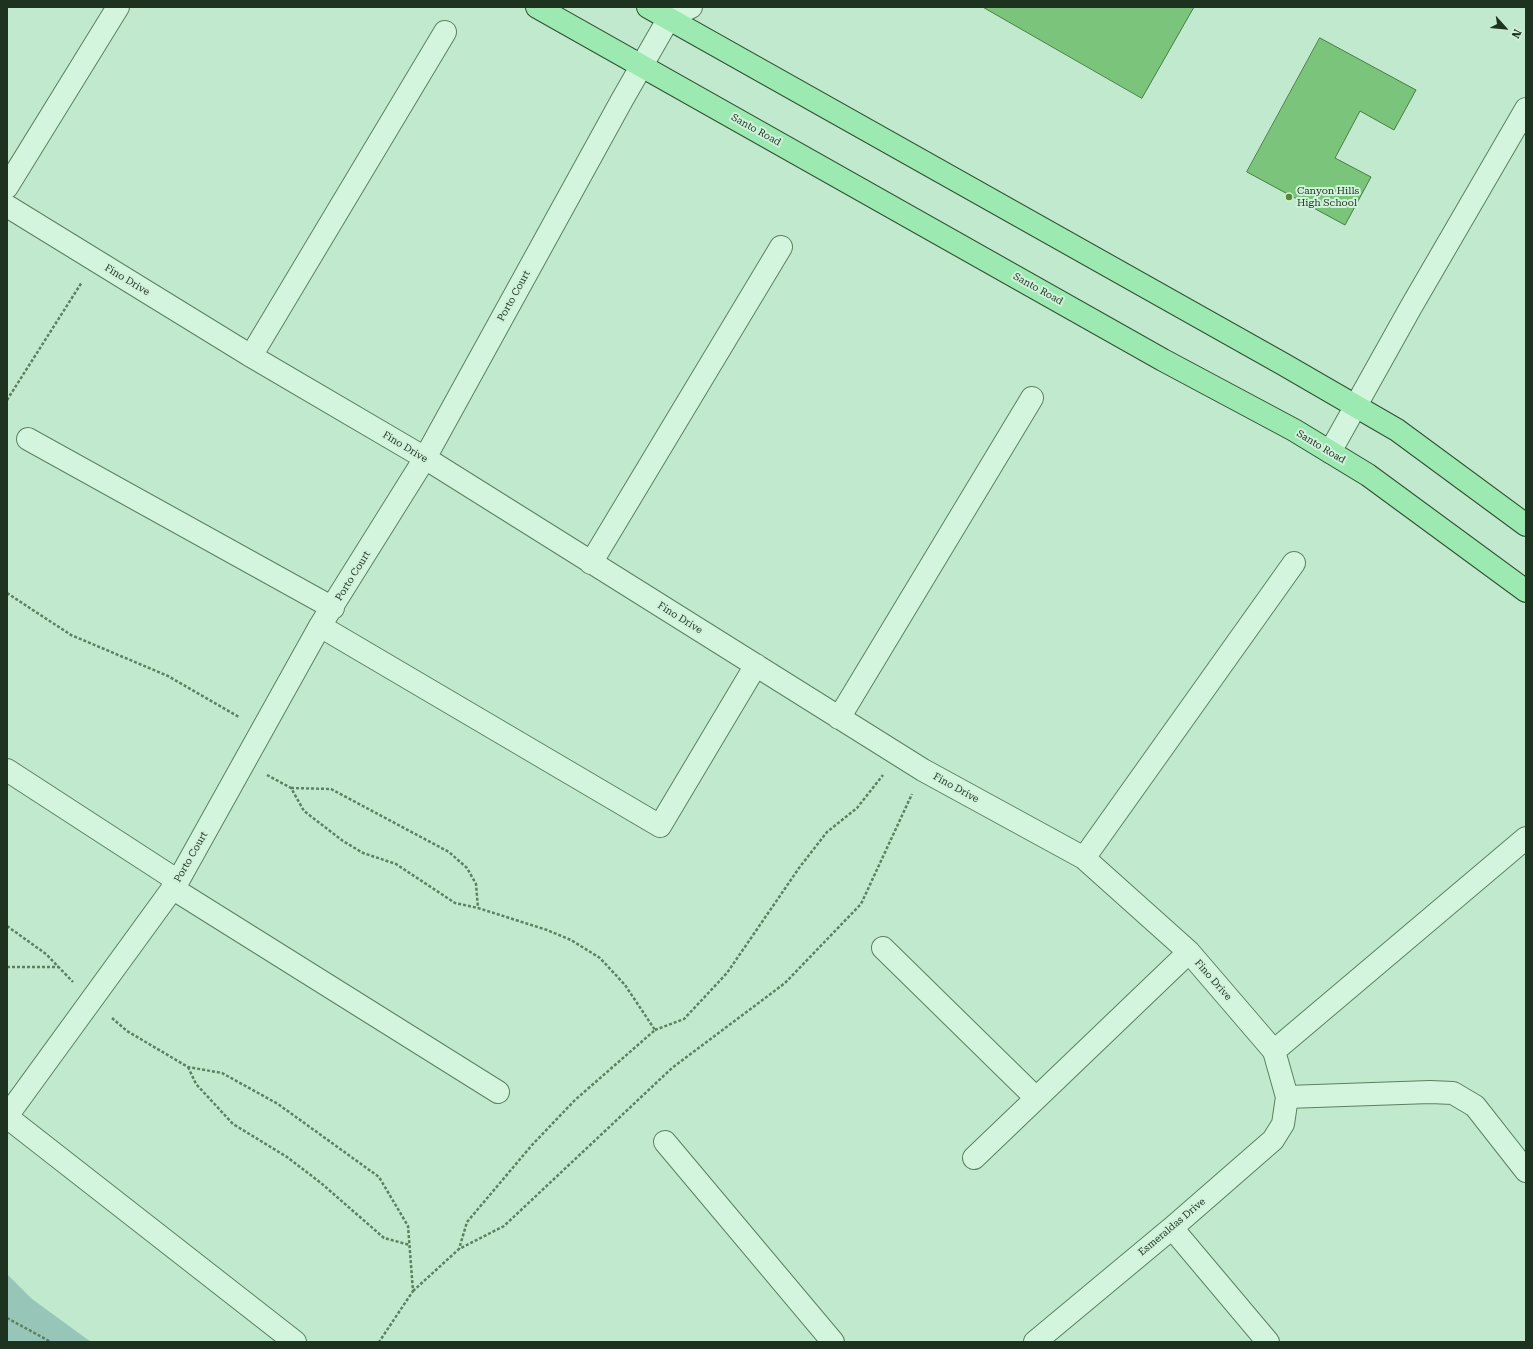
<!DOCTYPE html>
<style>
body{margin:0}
#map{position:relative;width:1533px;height:1349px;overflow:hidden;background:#c1e9cd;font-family:"Roboto Serif",serif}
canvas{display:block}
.frame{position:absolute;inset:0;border:8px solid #1d321f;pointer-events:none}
.north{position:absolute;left:1485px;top:8px;width:40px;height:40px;-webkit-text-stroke:3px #d0f1da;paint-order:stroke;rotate:117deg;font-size:11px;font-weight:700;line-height:16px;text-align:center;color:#1d321f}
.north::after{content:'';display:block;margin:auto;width:14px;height:18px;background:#1d321f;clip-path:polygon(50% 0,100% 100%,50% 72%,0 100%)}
</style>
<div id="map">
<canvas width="1533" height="1349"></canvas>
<div class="frame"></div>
<div class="north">N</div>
</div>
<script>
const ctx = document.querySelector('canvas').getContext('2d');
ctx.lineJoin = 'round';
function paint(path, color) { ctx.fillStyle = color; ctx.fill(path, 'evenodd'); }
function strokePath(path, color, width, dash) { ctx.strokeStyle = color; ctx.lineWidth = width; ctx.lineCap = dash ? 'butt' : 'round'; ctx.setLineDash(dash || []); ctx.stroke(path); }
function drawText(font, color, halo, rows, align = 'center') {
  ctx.font = font + ' "Roboto Serif",serif'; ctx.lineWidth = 4; ctx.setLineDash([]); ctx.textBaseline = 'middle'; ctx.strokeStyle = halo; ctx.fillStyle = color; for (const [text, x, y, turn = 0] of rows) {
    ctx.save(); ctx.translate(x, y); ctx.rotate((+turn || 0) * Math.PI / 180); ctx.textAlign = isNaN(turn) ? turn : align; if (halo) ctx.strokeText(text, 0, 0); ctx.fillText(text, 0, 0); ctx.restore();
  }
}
paint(new Path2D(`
 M7,1274L32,1299L91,1342H7Z`), '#97c6b8');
const building = new Path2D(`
 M983,7H1194L1142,98Z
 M1320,38L1416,90L1394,130L1360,111L1335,158L1371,177L1345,225L1247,172Z`);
paint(building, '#7bc47b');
strokePath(building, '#447e43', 1);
const minor = new Path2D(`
 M669,18L691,7
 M7,187L118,7
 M7,206L251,356L425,458L923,770L1084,858L1189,952L1274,1051L1287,1097L1283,1124L1273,1140L1172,1228L1035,1342
 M251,356L445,32
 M28,439L333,608
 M1330,452L1411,307L1526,109
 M591,563L781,247
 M320,626L660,826L756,665
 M839,718L1032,398
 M7,770L178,881
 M1084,858L1294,563
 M172,888L498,1092
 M883,948L1036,1098
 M1274,1051L1526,838
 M1287,1097L1430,1092L1453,1093L1475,1106L1526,1171
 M7,1116L178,881L320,626L425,458L622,100L669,18L671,7
 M7,1117L295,1342
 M665,1142L833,1342
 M974,1158L1189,952
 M1172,1228L1268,1342`);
const major = new Path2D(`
 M537,7L1163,360L1294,430L1368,475L1526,591
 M648,7L1283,364L1397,430L1526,525`);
strokePath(minor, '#5b815f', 24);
strokePath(major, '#2f4f30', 24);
strokePath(new Path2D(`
 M7,400L82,282
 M7,593L71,635L168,676L239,717
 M267,775L291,788L304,811L343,841L363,853L396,864L455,903L478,908L547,930L571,940L600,958L625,985L655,1030L575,1100L532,1145L467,1222L459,1249
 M291,788L331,789L449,852L467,868L476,884L478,908
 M7,926L46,954L73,982
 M7,967H58
 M112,1018L127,1031L188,1067L222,1073L278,1104L379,1177L408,1226L413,1291L379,1342
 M655,1030L684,1019L727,973L799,868L827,832L857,808L883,775
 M188,1067L196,1084L233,1124L287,1157L321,1183L384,1238L410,1245
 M413,1291L459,1249L504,1226L672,1068L785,983L861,904L912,794
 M7,1318L51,1342`), '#5b815f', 2.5, [3, 2]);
strokePath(minor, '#d3f5dd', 22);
strokePath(major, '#9ceab1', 22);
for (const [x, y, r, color] of [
 [1289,197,4,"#568a30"]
]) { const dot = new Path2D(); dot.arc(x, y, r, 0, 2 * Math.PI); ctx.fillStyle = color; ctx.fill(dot); strokePath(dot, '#d0f1da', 1.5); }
drawText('10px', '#1d321f', '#d0f1da', [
 ["Santo Road",756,130,29],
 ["Fino Drive",127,280,31],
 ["Santo Road",1038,289,29],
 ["Porto Court",514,296,-61],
 ["Fino Drive",405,447,31],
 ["Santo Road",1321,447,31],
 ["Porto Court",353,576,-58],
 ["Fino Drive",680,618,32],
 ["Fino Drive",956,788,29],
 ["Porto Court",191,857,-60],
 ["Fino Drive",1213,980,49],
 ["Esmeraldas Drive",1172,1227,-40]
]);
drawText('10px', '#1d321f', '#d0f1da', [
 ["Canyon Hills",1297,191],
 ["High School",1297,203]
], 'left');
</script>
